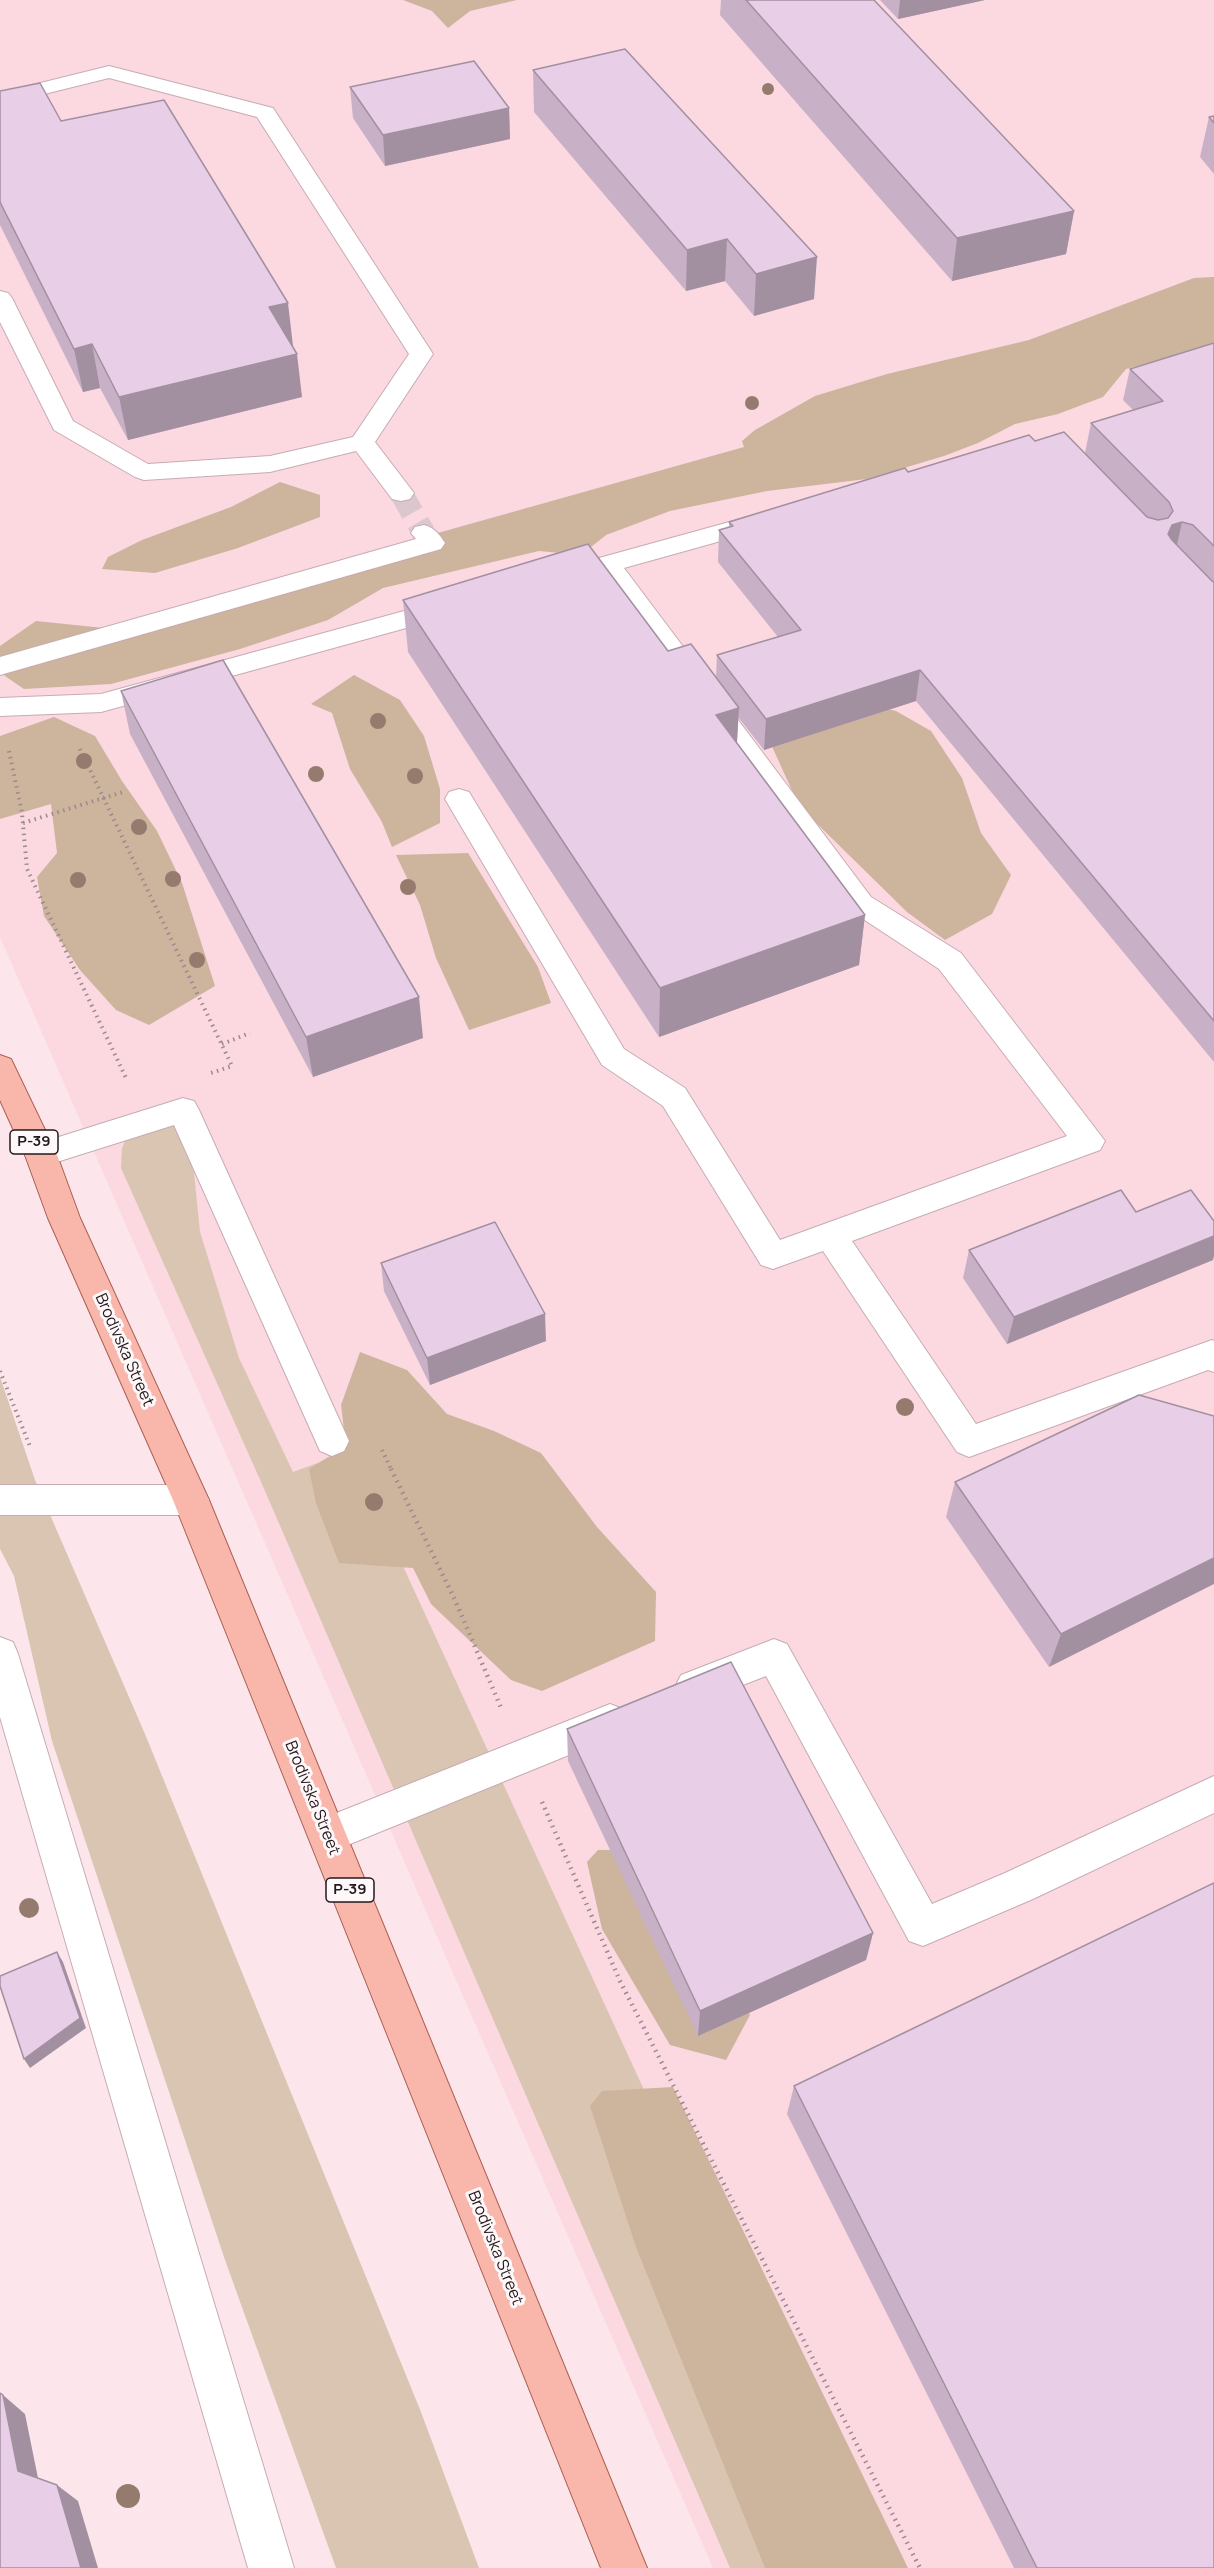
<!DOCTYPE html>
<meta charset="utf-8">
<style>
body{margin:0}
canvas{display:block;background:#fce6ec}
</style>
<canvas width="1214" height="2568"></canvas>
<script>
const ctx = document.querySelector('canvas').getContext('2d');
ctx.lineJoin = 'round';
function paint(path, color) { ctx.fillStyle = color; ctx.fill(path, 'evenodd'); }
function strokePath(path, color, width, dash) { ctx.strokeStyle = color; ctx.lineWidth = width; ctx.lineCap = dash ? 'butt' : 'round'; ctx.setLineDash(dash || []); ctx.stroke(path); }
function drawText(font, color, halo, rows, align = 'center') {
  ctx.font = font + ' Manrope,sans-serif'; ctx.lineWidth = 6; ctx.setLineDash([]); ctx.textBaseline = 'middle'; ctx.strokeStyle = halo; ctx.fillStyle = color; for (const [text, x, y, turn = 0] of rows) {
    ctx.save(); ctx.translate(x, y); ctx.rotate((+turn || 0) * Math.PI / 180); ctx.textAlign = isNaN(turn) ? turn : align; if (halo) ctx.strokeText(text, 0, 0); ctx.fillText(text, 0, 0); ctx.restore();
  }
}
paint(new Path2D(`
 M0,0H1214V2568H713L0,937Z`), '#fcd8e1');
paint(new Path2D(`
 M170,1119L179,1127L194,1173L200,1232L239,1358L293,1472L350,1451L864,2568H730L262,1484L121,1168L122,1148L131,1128Z
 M0,1377L35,1480L145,1734L421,2412L479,2568H336L225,2260L52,1741L14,1576L0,1549Z`), '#dac5b2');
paint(new Path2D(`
 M403,0H517L470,11L448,28L432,11Z
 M1214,277V351L1184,353L1126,369L1103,397L1058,414L1015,424L978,443L944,456L867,479L767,491L670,511L606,535L581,555L539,551L383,588L328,620L240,649L111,684L24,689L5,676L0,665V646L36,621L104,628L189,606L363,554L744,447L742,441L755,430L815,396L887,374L1029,340L1194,278Z
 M280,482L320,495V517L238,548L155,573L102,569L108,557L142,540L231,507Z
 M354,675L400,700L424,736L440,789V823L392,847L382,822L350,769L332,713L311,704Z
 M860,702L896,711L931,731L962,778L981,833L1011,875L992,914L945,940L907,912L799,806L770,742Z
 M54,717L95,736L122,781L157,831L182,883L215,986L149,1025L116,1010L80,970L44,916L37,877L57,853L51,804L0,819V736Z
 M468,853L538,967L551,1003L469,1030L436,958L420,905L396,855Z
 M360,1352L407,1370L447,1414L494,1431L541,1453L597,1527L656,1592L655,1641L542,1691L511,1680L431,1604L413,1568L339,1563L316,1503L309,1469L346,1446L341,1405Z
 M598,1850H663L750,2015L726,2060L670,2045L602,1929L587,1862Z
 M673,2087L908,2568H765L636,2247L590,2106L602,2091Z`), '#cdb49d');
strokePath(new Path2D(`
 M401,493L424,533`), '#dbc7cd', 23, [23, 11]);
const minor = new Path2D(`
 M109,66L273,108L433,354L375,442L414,493L410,499L401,501L392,499L356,451L270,472L144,480L135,477L54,430L0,322V291L8,293L12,298L73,421L148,464L270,456L353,437L409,354L257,117L109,78L0,105V93Z
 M762,513L771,515L775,521L771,527L624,568L871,897L961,953L1105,1141L1100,1150L852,1241L976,1424L1212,1340L1214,1341V1372L1208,1370L969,1457L957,1452L823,1251L773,1269L761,1265L663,1106L602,1065L445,799L449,792L459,789L469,792L624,1049L685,1088L780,1240L1067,1136L939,969L851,911L602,574L561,585L552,583L548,577L552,571Z
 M424,525C435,528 439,534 445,543L441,549L0,675V657L416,539L411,533L415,527Z
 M448,599L457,602L461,608L457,614L101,712L0,716V698L101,694Z
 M183,1098L194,1101L199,1110L349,1441L344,1451L332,1456L320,1451L174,1125L41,1167L30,1164L25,1155L30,1146Z
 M0,1485H191L203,1489L209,1500L203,1511L191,1515H0Z
 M0,1637L13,1642L18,1654L294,2568H248L0,1717Z
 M774,1639L787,1644L932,1904L1005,1873L1214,1776V1813L1033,1899L923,1946L909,1941L766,1676L694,1704L681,1699L675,1687L681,1675Z
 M610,1704L623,1709L629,1721L623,1733L328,1853L314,1848L309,1835L314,1822Z`);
const major = new Path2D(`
 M0,1055L11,1059L57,1155L80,1218L209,1500L647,2568H601L173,1500L48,1218L25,1155L0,1100Z`);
strokePath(minor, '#c6acb3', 2);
strokePath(major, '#ab6053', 2);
strokePath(new Path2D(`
 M80,749L232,1066L211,1073
 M9,751L22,813L27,869L127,1080
 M23,823L126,791
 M222,1044L250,1033
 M0,1371L31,1449
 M382,1450L392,1471`), '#9b8a8f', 4, [1.5, 4.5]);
strokePath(new Path2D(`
 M391,1469L455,1600L502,1710
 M542,1802L620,1981L920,2568`), '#9b8a8f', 4.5, [1.5, 5]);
paint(minor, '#fff');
paint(major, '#f9b6aa');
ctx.fillStyle = '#947b6d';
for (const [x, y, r] of [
 [768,89,6],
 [752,403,7],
 [378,721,8],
 [84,761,8],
 [316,774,8],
 [415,776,8],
 [139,827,8],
 [173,879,8],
 [78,880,8],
 [408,887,8],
 [197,960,8],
 [905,1407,9],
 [374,1502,9],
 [29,1908,10],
 [128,2496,12]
]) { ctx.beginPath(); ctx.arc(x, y, r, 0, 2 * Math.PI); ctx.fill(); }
paint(new Path2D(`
 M721,0H874L1074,211L1066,254L952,281L720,15Z
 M880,0H985L898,19Z
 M533,70L814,299L754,316L725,281L686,291L534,112Z
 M350,87L509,108L510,139L385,166L353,118Z
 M0,91L61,121L293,346H292L302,397L128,440L100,388L83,392L0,225Z
 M1214,116V174L1200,157L1209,117Z
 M1214,343V1062L916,701L764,750L738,717L737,743L865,915L859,965L659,1037L408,652L403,600L668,651L716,678L717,655L778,637L718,562L719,530L729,527V522L908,472L1035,441L1085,453L1091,423L1133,410L1123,400L1130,369Z
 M121,691L423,1038L313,1077L130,734Z
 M1136,1212L1213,1260L1007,1344L963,1278L969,1250Z
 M381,1263L546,1341L430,1385L384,1291Z
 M1214,1416L1049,1667L946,1517L955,1482Z
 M567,1729L873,1933L866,1960L698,2036L568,1761Z
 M794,2086L1214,2568H1014L787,2114Z`), '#c8b1c6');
paint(new Path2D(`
 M900,0H985L898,19Z
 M509,108L510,139L385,166L383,135Z
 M1074,211L1066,254L952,281L957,238Z
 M727,239L725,281L686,291L687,250Z
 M817,257L814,299L754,316L756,274Z
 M288,303L293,346L275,351L269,307Z
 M92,344L100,388L83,392L74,349Z
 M297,354L302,397L128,440L119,397Z
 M1182,522L1175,554L1168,534L1172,525Z
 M920,670L916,701L764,750L766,719Z
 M739,708L736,759L716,715Z
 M865,915L859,965L659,1037L660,988Z
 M419,997L423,1038L313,1077L306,1037Z
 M1214,1236V1256L1213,1260L1007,1344L1014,1317Z
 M545,1314L546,1341L430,1385L427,1358Z
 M1214,1558V1584L1049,1667L1061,1634Z
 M873,1933L866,1960L698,2036L700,2011Z
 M57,1952L63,1962L86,2028L30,2068L24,2059Z
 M3,2395L25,2414L40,2488L18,2471Z
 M57,2485L78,2501L98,2568H81Z`), '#a290a1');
const building = new Path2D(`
 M746,0H874L1074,211L957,238Z
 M625,49L817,257L756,274L727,239L687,250L533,70Z
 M474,61L509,108L383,135L350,87Z
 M40,83L61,121L164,100L288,303L269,307L297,354L119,397L92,344L74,349L0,202V91Z
 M1214,116V123L1209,117Z
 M1214,343V546L1193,525L1182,522L1172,525L1168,534L1172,540L1212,581L1214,582V1021L920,670L766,719L717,655L801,630L719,530L733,526L729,522L905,468L908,472L1029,435L1035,441L1064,432L1147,517L1158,520L1168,518L1173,511L1169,502L1091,423L1163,401L1130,369Z
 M588,544L668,651L691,644L739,708L716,715L865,915L660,988L403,600Z
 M223,660L419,997L306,1037L121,691Z
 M1121,1190L1136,1212L1191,1190L1214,1221V1236L1014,1317L969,1250Z
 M495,1222L545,1314L427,1358L381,1263Z
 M1139,1395L1214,1416V1558L1061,1634L955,1482Z
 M731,1662L873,1933L700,2011L567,1729Z
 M1214,1883V2568H1037L794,2086Z
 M57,1952L80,2018L24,2059L0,1986V1976Z
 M0,2393L3,2395L18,2471L57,2485L81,2568H0Z`);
paint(building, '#e8cee6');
strokePath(building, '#a290a1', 1.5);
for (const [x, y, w] of [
 [34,1142,48],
 [350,1890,48]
]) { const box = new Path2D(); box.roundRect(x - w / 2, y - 12, w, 24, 4.5); ctx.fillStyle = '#fef8fa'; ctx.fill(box); strokePath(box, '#22191c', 1.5); }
drawText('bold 15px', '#22191c', null, [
 ["Р-39",34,1142],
 ["Р-39",350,1890]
]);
drawText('16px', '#22191c', '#fef8fa', [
 ["Brodivska Street",124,1350,66],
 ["Brodivska Street",312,1798,68],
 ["Brodivska Street",495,2248,68]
]);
</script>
